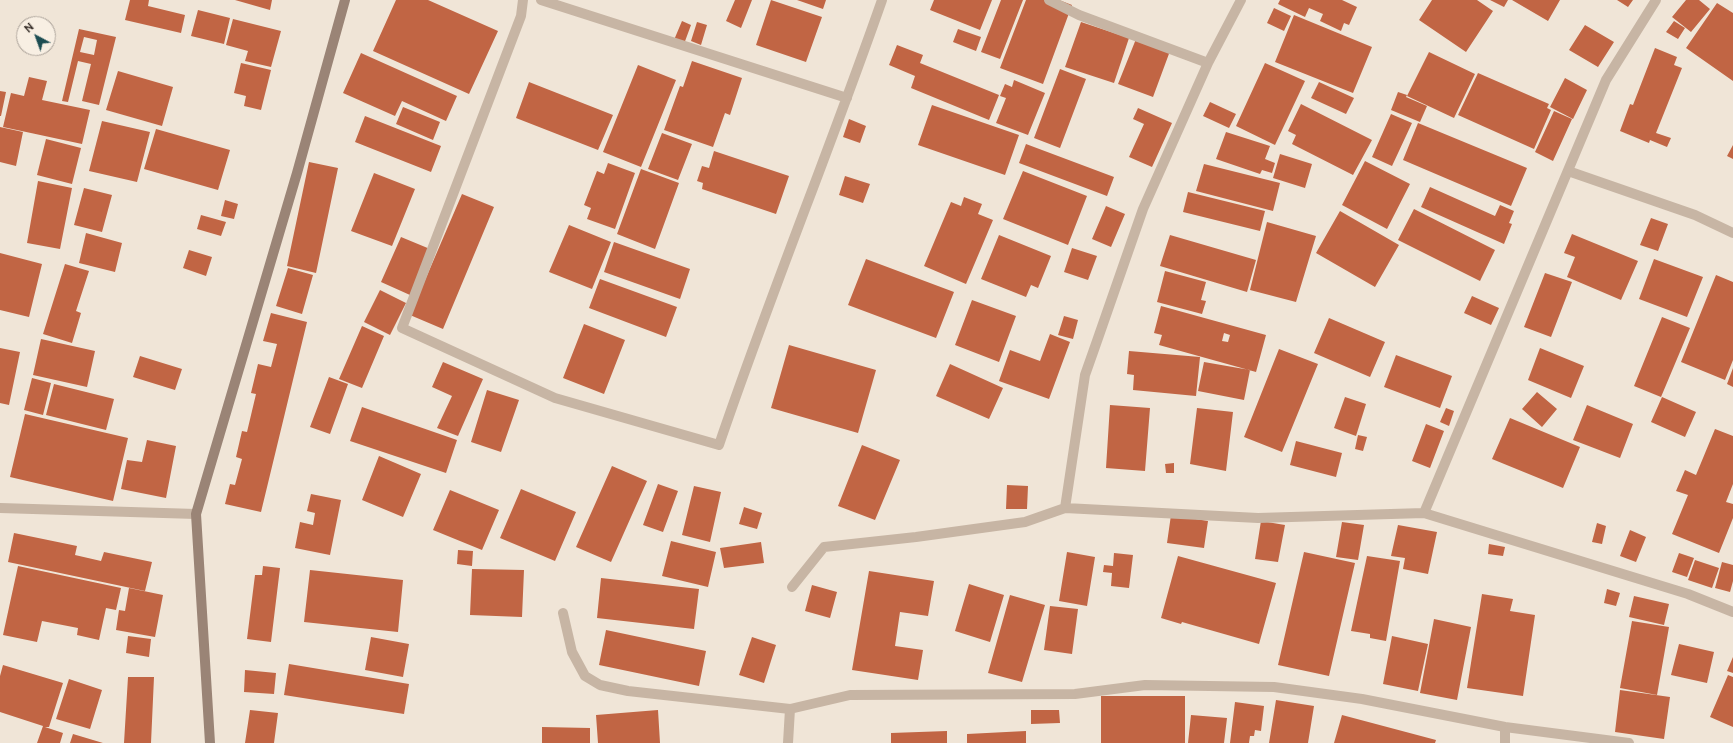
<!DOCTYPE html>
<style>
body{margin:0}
#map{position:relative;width:1733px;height:743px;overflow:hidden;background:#f0e5d7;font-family:Ubuntu,sans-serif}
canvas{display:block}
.north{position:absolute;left:16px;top:16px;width:40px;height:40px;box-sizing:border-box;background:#f8efe3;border:1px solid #a9a097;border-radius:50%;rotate:319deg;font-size:11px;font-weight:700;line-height:16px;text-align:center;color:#322a25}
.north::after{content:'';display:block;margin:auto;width:14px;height:18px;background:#1d4d52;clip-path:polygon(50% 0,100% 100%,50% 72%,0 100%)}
</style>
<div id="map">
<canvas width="1733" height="743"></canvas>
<div class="north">N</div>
</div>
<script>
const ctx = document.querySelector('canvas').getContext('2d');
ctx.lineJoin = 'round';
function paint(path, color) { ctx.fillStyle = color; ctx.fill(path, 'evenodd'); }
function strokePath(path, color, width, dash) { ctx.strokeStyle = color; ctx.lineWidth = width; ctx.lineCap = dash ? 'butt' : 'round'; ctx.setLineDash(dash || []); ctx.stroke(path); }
paint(new Path2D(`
 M130,0H149L148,6L185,15L181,33L125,20Z
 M235,0H272L270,10Z
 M396,0H428L498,31L469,94L373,51Z
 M735,0H752L741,28L726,21Z
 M771,0L822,17L806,62L756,45Z
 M797,0H826L823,9Z
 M934,0H992L980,30L930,10Z
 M1001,0H1023L1000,59L981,52Z
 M1026,0H1059L1072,5L1043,84L1000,68Z
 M1280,0H1342L1357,7L1349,25L1344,23L1341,31L1320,21L1323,14L1309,8L1305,17L1278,4Z
 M1432,0H1477L1493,11L1466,52L1419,20Z
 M1490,0H1508L1504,7Z
 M1512,0H1560L1548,21Z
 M1617,0H1633L1628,7Z
 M1686,0H1699L1710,9L1691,32L1672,17Z
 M1717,3L1733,13V81L1686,48Z
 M1274,8L1291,16L1284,31L1267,23Z
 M198,10L230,18L224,44L191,36Z
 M1294,15L1372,47L1353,93L1275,62Z
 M233,19L281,31L271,67L245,61L248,51L226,45Z
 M682,21L691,25L684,44L674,40Z
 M1674,21L1685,28L1678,39L1666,32Z
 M697,22L707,25L701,45L691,41Z
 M1081,22L1129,38L1114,83L1065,67Z
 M1585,25L1614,42L1598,67L1569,50Z
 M79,29L116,37L99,105L82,101L91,64L78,61L68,102L62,101ZM84,37L97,40L94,55L80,52Z
 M958,29L981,37L976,51L953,42Z
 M1136,39L1170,51L1153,97L1118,84Z
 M897,45L923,55L920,63L999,95L989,120L911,88L915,76L889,65Z
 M1655,48L1677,57L1674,65L1682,68L1656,133L1671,138L1667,147L1650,140L1649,143L1620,131L1630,104L1633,105Z
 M1429,52L1475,74L1454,118L1407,96Z
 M361,53L457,96L446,121L402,101L395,116L343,93Z
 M692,61L742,78L730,115L725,113L713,147L664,130L680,86L683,87Z
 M241,63L271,70L261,110L244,106L246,96L234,93Z
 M1265,63L1305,81L1275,145L1236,126Z
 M638,65L676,80L641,167L603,152Z
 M1060,69L1086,79L1060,148L1034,138Z
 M118,71L173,87L162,126L106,110Z
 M1478,73L1549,104L1547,108L1551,110L1534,149L1458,115Z
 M29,77L47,81L42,100L90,110L82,144L3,127L11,93L24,96Z
 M1565,78L1587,90L1573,119L1550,107Z
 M1014,80L1045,93L1028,135L996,123L1006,98L1000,96L1005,84L1012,87Z
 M529,82L613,115L598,150L516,118Z
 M1319,82L1354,98L1346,114L1311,98Z
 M0,91L6,92L1,116H0Z
 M1398,92L1407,95L1406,97L1427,106L1420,122L1391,110Z
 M1210,102L1236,114L1229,128L1203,116Z
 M1301,104L1372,140L1353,175L1292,144L1296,135L1288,131Z
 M932,105L1019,135L1005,175L918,145Z
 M403,107L440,122L433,140L396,124Z
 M1138,108L1172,123L1152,167L1129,157L1144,124L1133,119Z
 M1554,111L1572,119L1553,161L1535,152Z
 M1391,114L1412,123L1392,166L1372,157Z
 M365,116L441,146L431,172L355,142Z
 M849,119L866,126L860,143L843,137Z
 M102,121L150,132L137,182L89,171Z
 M1418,123L1527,168L1511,206L1403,160Z
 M0,127L23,132L16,166L0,162Z
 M156,129L230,150L218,190L144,169Z
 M1226,132L1270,146L1265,159L1275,163L1272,173L1262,170L1260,174L1216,159Z
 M662,133L692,144L678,180L648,169Z
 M46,139L81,148L72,184L37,175Z
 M1026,144L1114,177L1107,196L1019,163Z
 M1733,145V159L1727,156Z
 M714,151L789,176L776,214L702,189L703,183L697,181L702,166L709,168Z
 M1280,154L1312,164L1305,188L1273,178Z
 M1365,161L1410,184L1387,229L1342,205Z
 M309,162L338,168L316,273L287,266Z
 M608,163L635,173L615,229L587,219L591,208L584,205L597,171L604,174Z
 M1204,164L1280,183L1273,211L1196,191Z
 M641,169L679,183L655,249L617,234Z
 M1023,171L1087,196L1068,245L1003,219Z
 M374,173L415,189L392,246L351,231Z
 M845,176L870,184L863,203L839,195Z
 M38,181L72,188L60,249L27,243Z
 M1430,187L1495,216L1500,205L1514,211L1509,223L1512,224L1504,244L1421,207Z
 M84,188L112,195L102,232L74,225Z
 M1188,192L1265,211L1260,231L1183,212Z
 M462,194L494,207L443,329L410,315Z
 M964,197L982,204L978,214L993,220L966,284L924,266L951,202L961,206Z
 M225,200L238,204L234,219L221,216Z
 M1106,206L1125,214L1111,247L1092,239Z
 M1414,209L1495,250L1480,281L1398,240Z
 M1340,211L1399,245L1375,287L1316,253Z
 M201,215L226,222L221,236L197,229Z
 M1651,218L1668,224L1658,251L1640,245Z
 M1267,222L1316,236L1296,302L1250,290Z
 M569,225L611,242L592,289L549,272Z
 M86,233L122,243L115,272L79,263Z
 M1572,234L1638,261L1621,300L1567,277L1575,257L1564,253Z
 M999,235L1051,256L1038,288L1031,285L1026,297L981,279Z
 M1170,235L1256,260L1247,292L1160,266Z
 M401,237L430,249L410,295L381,282Z
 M614,242L690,269L680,299L604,272Z
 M1072,248L1097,256L1088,280L1064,272Z
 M189,250L212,257L206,276L183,268Z
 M0,253L42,264L29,317L0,310Z
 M866,259L954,292L936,338L848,305Z
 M1654,259L1703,277L1687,317L1639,299Z
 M65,264L89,271L76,311L81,313L72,343L43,334Z
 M288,268L313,275L302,314L276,306Z
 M1165,271L1206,282L1201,300L1206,301L1202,314L1157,302Z
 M1545,273L1572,282L1551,337L1524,327Z
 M1716,275L1733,282V360L1725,380L1681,362Z
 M600,279L677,307L666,337L589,308Z
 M380,290L406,303L390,335L364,322Z
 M1472,296L1499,308L1491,325L1464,313Z
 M972,300L1016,316L999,362L955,345Z
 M1161,306L1266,335L1256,372L1159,345L1162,335L1154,333ZM1224,333L1230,335L1228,342L1222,341Z
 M271,313L307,322L261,512L225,504L230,484L235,485L242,459L236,457L242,431L247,432L256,394L251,393L258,364L271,367L277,344L263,341Z
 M1064,316L1078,320L1073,339L1058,335Z
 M1662,317L1690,328L1661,397L1634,386Z
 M1329,318L1385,342L1370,377L1314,353Z
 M584,324L625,340L604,394L563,378Z
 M362,326L384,336L362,388L339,379Z
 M1050,334L1070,342L1049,399L999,381L1010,350L1040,361Z
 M41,339L95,351L87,387L33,375Z
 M789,345L876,370L858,433L771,408Z
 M0,348L20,352L9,405L0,403Z
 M1540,348L1584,366L1571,398L1528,380Z
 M1279,349L1318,364L1282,452L1244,437Z
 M1129,351L1200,357L1196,396L1133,390L1134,375L1127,374Z
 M1396,355L1452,376L1440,408L1384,387Z
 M140,356L182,369L175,390L133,377Z
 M443,362L483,379L458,436L437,428L452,396L432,387Z
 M1204,362L1250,370L1244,400L1198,391Z
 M950,364L1003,388L989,419L936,396Z
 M1733,368V387L1727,384Z
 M329,377L348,384L330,434L310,427Z
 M32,378L51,383L43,415L24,410Z
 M54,384L114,399L106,430L46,415Z
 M487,390L519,400L501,452L471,442Z
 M1537,392L1557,409L1542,427L1522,409Z
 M1345,397L1366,404L1356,436L1334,428Z
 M1662,397L1696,412L1685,437L1651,422Z
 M1110,405L1150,408L1145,471L1106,468Z
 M1587,405L1633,424L1620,458L1573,440Z
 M362,407L457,440L446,473L350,441Z
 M1197,408L1233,412L1226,471L1190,464Z
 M1446,408L1454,411L1449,426L1440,422Z
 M25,414L128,438L113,501L10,477Z
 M1510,418L1580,447L1563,488L1492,459Z
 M1426,424L1444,431L1430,468L1412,461Z
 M1715,429L1733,436V484L1726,502L1733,504V518L1719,553L1672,534L1688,495L1676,491L1685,470L1696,475Z
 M1358,435L1367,437L1363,451L1355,449Z
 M147,440L176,446L166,498L121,489L127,460L142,462Z
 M1296,441L1342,453L1336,477L1290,465Z
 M862,445L900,460L875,520L838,506Z
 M379,456L421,474L403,517L362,500Z
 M1174,463V473H1166L1165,464Z
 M612,466L647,481L611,562L576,547Z
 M658,484L678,491L663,532L643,525Z
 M1007,485L1028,486L1027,509H1006Z
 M694,486L721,492L710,542L682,535Z
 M521,489L576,512L555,561L500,538Z
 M450,490L499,510L482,550L433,530Z
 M311,494L341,500L330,555L295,548L300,522L313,525L315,513L307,511Z
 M744,507L762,513L757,529L739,524Z
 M1171,515L1208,521L1204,548L1167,543Z
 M1261,521L1285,525L1278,562L1255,559Z
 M1342,522L1364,525L1358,560L1336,557Z
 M1597,523L1606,526L1602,544L1592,542Z
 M1398,525L1437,532L1428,574L1403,569L1405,558L1391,556Z
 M1630,530L1646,537L1636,562L1620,556Z
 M14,533L77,546L75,555L101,561L104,552L152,562L145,591L8,562Z
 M671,541L716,552L708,587L662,576Z
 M761,542L764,563L724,568L720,548Z
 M1489,544L1505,547L1503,556L1488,554Z
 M458,550L473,551L472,566L457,564Z
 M1067,552L1095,557L1087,606L1059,601Z
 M1304,552L1355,563L1329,676L1278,665Z
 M1114,553L1133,555L1129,588L1111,586L1112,573L1103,572L1104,565L1113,566Z
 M1679,553L1694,558L1687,577L1672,572Z
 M1178,556L1276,583L1259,644L1182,622L1181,624L1161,618Z
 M1367,556L1400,561L1386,641L1370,638V634L1351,631Z
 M1695,560L1719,568L1712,588L1688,580Z
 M1722,562L1733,565V581L1730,592L1715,588Z
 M18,566L121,588L116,610L106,608L99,640L77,635L78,628L42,621L37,642L3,635Z
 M263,566L280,568L271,642L247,639L255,575H262Z
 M472,569L524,570L522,617L470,615Z
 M310,570L403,580L398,632L304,622Z
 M869,571L934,581L928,616L900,612L895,646L923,650L918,680L852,670Z
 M601,578L699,589L694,629L597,618Z
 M969,584L1004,595L990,642L955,631Z
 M812,585L837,592L830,618L805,611Z
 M129,588L163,595L155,637L116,630L119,610L125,611Z
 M1607,589L1620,593L1616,606L1604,603Z
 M1482,594L1513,599L1510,611L1535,615L1523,696L1467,688Z
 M1010,595L1045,605L1022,682L988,673Z
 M1634,596L1669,604L1664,625L1629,617Z
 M1050,606L1078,609L1072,654L1044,650Z
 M1434,619L1471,627L1457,700L1420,693Z
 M1632,621L1669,627L1657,695L1620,688Z
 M606,630L706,651L699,686L599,665Z
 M128,636L151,639L149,657L126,653Z
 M1392,636L1428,644L1418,691L1383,684Z
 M371,637L409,644L403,677L365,670Z
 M752,637L776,645L764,683L739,675Z
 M1679,644L1714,652L1707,683L1671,675Z
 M1733,657V673L1727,671Z
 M289,664L409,684L404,714L284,695Z
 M3,665L63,683L49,727H45L63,733L60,743H37L43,726L0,712V676Z
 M245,670L276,673L274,694L244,692Z
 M1728,675L1733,677V727L1710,717Z
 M128,677H154L151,743H124Z
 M69,679L102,690L90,729L56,719Z
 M1620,690L1670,697L1664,739L1615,732Z
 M1101,696H1185V743H1101Z
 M1276,700L1314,706L1308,743H1269Z
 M1235,702L1264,706L1261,731L1255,730L1254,736H1250L1249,743H1230Z
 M250,710L278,713L274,743H245Z
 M658,710L660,743H598L596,715Z
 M1031,710H1059L1060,723L1031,724Z
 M1191,715L1227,718L1224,743H1188Z
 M1342,715L1436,740L1435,743H1334Z
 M542,727L590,728V743H542Z
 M947,731V743H891V733Z
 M1026,731V743H967V734Z
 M73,734L103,743H70Z`), '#c16544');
strokePath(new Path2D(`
 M523,0L521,16L402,328L555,398L719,445C770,295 830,149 882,0
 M541,0L847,98
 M1049,0L1079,15L1208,63
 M1568,171L1695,215L1733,233
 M0,508L196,514
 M1065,508L1085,375L1097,341L1143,209L1208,63L1241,0
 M1424,513L1606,80L1656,0
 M792,587L824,547L916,537L1025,522L1065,508L1258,518L1424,513L1688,594L1733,612
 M563,613L572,652L585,676L600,685L628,691L790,709L850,695L1075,694L1145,685L1274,687L1362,699L1505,727L1629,743
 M788,743L790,709
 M1505,743V727`), '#c7b5a4', 10);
strokePath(new Path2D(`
 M210,743L196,514L297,173L345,0`), '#9a8476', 10);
</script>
